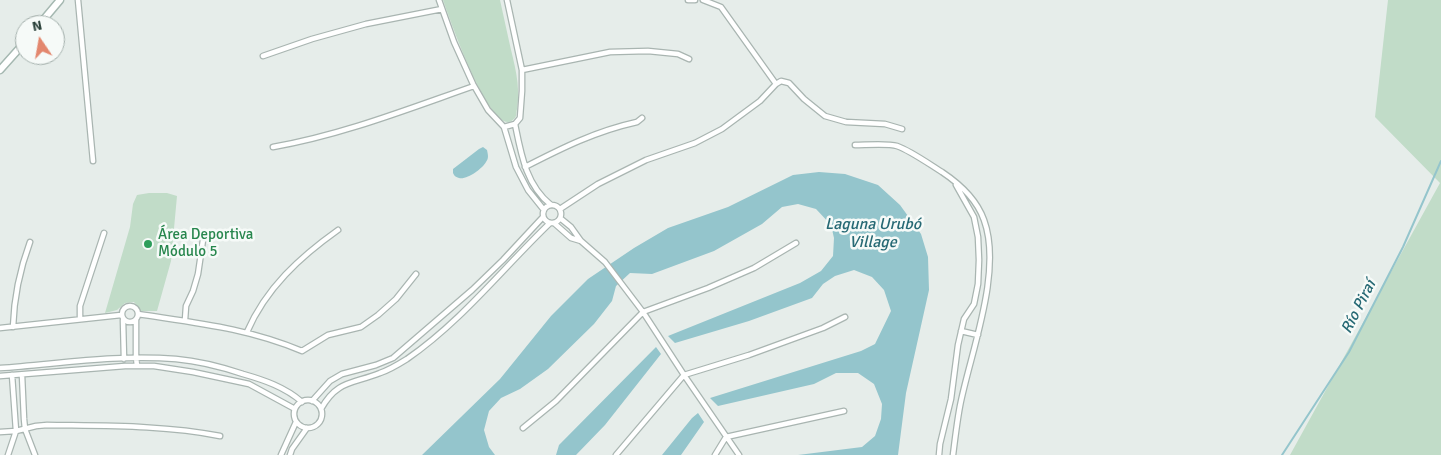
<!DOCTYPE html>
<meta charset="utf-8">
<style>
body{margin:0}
#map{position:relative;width:1441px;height:455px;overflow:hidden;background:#e6edea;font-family:Signika,sans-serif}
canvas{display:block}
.north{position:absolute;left:15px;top:15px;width:50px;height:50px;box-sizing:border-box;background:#f6faf8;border:1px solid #a3afab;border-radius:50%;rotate:348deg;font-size:14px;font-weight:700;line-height:20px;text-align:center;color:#273e37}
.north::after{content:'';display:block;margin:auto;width:18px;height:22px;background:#e3876e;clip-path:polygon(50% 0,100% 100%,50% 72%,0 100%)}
</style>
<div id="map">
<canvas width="1441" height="455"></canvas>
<div class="north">N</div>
</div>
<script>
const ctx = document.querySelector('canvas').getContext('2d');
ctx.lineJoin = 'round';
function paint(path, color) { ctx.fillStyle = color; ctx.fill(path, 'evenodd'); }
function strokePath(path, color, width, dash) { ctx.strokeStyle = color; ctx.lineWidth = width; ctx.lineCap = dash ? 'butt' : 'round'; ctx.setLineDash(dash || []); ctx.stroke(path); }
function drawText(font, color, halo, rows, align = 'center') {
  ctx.font = font + ' Signika,sans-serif'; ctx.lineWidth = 5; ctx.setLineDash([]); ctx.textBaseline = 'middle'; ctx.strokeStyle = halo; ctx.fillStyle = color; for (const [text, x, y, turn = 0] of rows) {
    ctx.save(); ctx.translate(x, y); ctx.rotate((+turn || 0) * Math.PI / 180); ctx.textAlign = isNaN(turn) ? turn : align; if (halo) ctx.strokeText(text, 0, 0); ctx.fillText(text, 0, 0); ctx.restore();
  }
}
paint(new Path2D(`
 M443,0H500C503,14 506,27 509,41C514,64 521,84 517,109C516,112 517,117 514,119C492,143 448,14 443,0Z
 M1388,0H1441V455H1290L1440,183L1375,117Z
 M149,193H167L177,196L171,261L157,311H141L134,302L125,303L117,310L105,313L130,227L133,204L137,195Z`), '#c1dcc8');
paint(new Path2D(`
 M483,147L487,150C488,155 489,158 486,162C482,169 467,180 459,178C455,177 454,175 453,173V169L479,149Z
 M819,172L845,174L878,185L900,205L921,234L928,257L929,290L906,393L898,455H798L862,447L875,436L881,419L882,404L874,384L858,373H836L814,384L718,406L710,398L861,351L875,344L891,311L884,290L872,277L854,270L835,276L823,284L812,298L749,321L675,343L668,336L800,283L821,271L833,256L834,238L831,225L816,209L798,204L782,207L762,224L714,251L652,274L630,273L616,286L612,301L594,324L548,369L520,389L501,398L489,411L484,430L489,447L495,455H422L500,379L551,316L588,279L634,248L668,228L728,207L793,175Z
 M656,347L661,354L605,425L576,455H556L559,445Z
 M698,413L704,422L681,455H662L692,418Z`), '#94c5cc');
strokePath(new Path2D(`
 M1282,455L1349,352L1403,247L1441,161`), '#94c5cc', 2);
const street = new Path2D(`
 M78,0L93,161
 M439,0L454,42L473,84L488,110L504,127L516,167L528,190L544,210
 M688,0H695
 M703,0L721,7L776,84
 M263,56L312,39L366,24L442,9
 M522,70L610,52L648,51L678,54L689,59
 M515,124C521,154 526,185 551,205
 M504,127L515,124L520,118L522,91V70L507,0
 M855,145C865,145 888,143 897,146C911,151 929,164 942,172C960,184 977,200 984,220C1003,272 970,354 960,406C957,422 955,439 953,455
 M273,147C342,135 408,109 474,86
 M525,167C562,148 596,131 637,122L642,118
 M543 214a9 9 0 1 1 18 0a9 9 0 1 1-18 0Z
 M560,209L598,184L646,160L695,143L722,129L760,101L776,84L781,81L789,83L804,99L825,116L846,122L885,124L902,129
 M560,218L571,227L581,241L605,262L643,312L684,375L739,455
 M554,223L571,238L581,241
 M122 314a8 8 0 1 1 16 0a8 8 0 1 1-16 0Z
 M138,314C196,323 247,328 302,351L328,335L361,327L378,315L396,299L416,274
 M80,319V306L104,233
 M123,320L124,359
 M136,320V357L137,366
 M185,320L186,306L193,291L198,274L203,240
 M13,327C14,297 20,269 30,242
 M0,328L121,315
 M961,331L978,335
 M247,332C266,288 300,257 338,230
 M0,368C58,364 117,354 176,359C199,361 222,367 243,374C264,380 285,387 302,402
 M22,375L24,419L25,429L35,455
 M0,376L125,366H154L193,372L249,384L295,409
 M294 414a14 14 0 1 1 28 0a14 14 0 1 1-28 0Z
 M312,401L330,381L342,374L376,365L393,358L472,290L503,260L543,217
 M321,409C337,380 353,384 380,373C389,370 399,364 407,359C462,321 503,268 550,223
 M523,428L556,401L643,312L708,288L754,268L796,243
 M0,432L16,431L12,375
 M8,455L16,431L36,426L47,425C104,426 164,425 220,436
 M281,455L296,422
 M290,455L292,449L307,428
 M616,455L684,375L749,355L823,328L845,317
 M715,455L726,437L844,411
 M939,455L940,444L951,399L958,345L964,319L974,304L978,284L979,260L978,237L974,217L956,185`);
const secondary = new Path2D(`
 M39,25L60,0
 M0,70L25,42`);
strokePath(street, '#a9b5b1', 7);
strokePath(secondary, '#a5b8b1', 9);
strokePath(street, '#fff', 4.5);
strokePath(secondary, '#fff', 6);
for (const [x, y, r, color] of [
 [148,244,5,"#2e9e5b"]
]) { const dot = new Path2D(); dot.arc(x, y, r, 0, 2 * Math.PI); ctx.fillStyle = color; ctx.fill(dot); strokePath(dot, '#f6faf8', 2); }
drawText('15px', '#27864d', '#f6faf8', [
 ["Área Deportiva",158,235],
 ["Módulo 5",158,252]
], 'left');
drawText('italic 16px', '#266974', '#f6faf8', [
 ["Laguna Urubó",873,225],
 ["Village",873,243],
 ["Río Piraí",1359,307,-63]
]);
</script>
